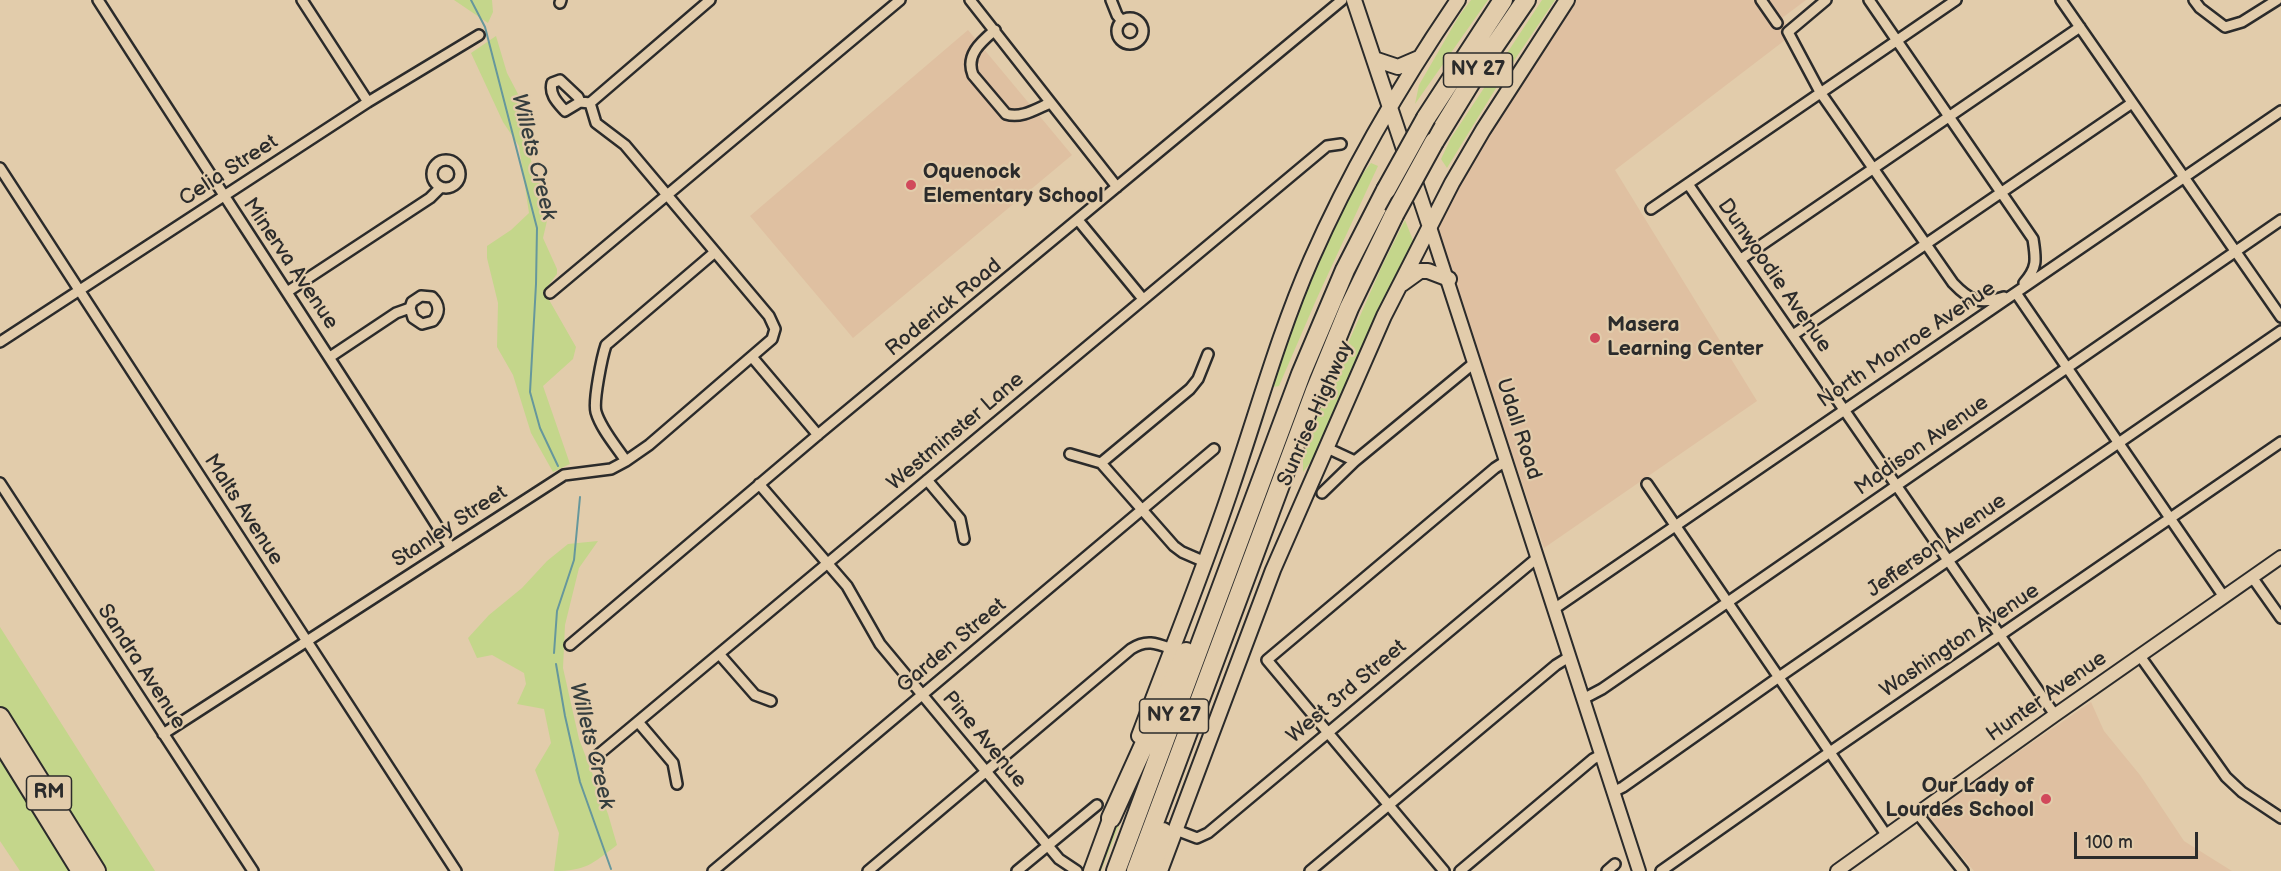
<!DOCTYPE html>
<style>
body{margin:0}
#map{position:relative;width:2281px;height:871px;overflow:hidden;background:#e2ccab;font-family:"Balsamiq Sans",sans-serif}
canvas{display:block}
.scale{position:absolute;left:2074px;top:832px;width:124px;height:27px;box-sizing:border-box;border:3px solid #2b2b2b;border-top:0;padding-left:8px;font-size:18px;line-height:21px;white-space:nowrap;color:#2b2b2b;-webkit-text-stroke:4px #e2ccab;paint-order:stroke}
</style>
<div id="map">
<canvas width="2281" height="871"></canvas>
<div class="scale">100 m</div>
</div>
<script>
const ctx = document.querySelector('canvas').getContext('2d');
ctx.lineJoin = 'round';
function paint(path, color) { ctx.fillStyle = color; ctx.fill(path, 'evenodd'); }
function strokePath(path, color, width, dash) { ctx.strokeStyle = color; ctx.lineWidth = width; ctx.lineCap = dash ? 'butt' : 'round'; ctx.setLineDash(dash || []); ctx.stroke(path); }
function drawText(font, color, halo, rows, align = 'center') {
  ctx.font = font + ' "Balsamiq Sans",sans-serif'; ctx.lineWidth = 4.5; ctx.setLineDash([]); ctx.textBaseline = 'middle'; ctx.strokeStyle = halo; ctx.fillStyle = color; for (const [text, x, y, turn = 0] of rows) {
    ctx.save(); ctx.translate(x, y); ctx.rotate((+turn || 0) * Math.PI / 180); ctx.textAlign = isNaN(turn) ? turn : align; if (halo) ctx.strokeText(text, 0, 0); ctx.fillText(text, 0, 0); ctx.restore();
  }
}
paint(new Path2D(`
 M1568,0H1806L1782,18L1793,34L1615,170L1757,401L1544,548L1451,275L1434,213Z
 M968,30L1072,155L853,338L750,216Z
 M2091,702L2104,731L2140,775L2184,841L2232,871H1974L1927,815Z`), '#dfc0a1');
paint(new Path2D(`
 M454,0H492L493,12L488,23Z
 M1471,0H1488L1415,104L1419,85L1459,16Z
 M1542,0H1555L1501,80L1447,168L1441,159L1451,138Z
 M496,36L507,73L529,115L522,130L533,167L548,202L549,212L543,238L557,269V274L544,291L576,347L573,359L543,386L570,464L553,472L531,433L513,375L497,347L498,303L487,258V246L511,230L529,213L519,146L503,122L471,53Z
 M1371,163L1378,166L1317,298L1279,386L1273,387L1303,287L1357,181Z
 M1405,220L1414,243L1313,459L1303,472V457L1327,391L1382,266Z
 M598,541L579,568L565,625L563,668L579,739L608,814L617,845C592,864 586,871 554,871L559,833L535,770L551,743L544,709L517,704L526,684L524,673L492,655L477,658L468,638L489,615L522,588L547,561L568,544Z
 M0,627L155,871H101L0,709Z
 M0,751L74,871H20L0,841Z
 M1146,757L1101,871H1093Z`), '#c4d68b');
strokePath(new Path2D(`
 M471,0L485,27L537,228L536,284L530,392L540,428L558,466
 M554,653L557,611L574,560L580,497
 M556,664L565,716L580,782L611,869`), '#66979c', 2);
const minor = new Path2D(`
 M98,0C215,183 335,364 451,548
 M302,0L368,102
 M970,0L1117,187
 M1111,0L1117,15L1122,21
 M1761,0L1777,23
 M1826,0L1788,32L1820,92L1953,283C1970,301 1980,305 2004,297
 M1869,0L2033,239C2036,259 2038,267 2024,283
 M2061,0L2281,317
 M2194,0L2200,8L2225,27L2242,22L2277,0
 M560,3L561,0
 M1117 31a13 13 0 1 1 26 0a13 13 0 1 1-26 0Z
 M995,30C981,42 965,55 973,75L1006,114C1021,119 1036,109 1050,103
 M590,103L710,0
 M432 174a14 14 0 1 1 28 0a14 14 0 1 1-28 0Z
 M0,168L456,871
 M1688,184L2055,715
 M1651,209L1956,0
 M1078,220L1143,299
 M1741,259L2080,27
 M287,292L430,198L441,187
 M550,293L900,0
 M2016,293L2224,597
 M1793,335L2132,103
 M0,342L368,102L479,35
 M330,357L396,313L410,308L412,302L421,296L432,297C440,305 440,313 433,321L422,324L413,318L410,308
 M752,357L818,435
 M1327,448L1355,461
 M1070,454L1101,463
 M626,461C616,446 601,429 596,412C593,401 602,357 606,345L715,252
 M1101,463L1190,389L1198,379L1208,354
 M1101,463L1174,546L1182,552L1205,562
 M927,480L960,519L964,539
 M0,483L253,871
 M759,484L847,586L880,644L1059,859L1077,871
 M1647,484L1887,836
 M1322,493L1355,461L1474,363
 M2252,577L2281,618
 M1554,609L2281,111
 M570,645L820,433L1342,0
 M720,655L755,695L771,701
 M2140,656L2226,777L2242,792L2281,818
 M1583,699L1602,689L2281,220
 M639,723L673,763L677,784
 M163,734L564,475L611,469L626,461L649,445L772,339L775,329L769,316L625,145L596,123L590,103L580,102L578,97L560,80L552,83C549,95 558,103 565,111L580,102
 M598,755L1327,146L1341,144
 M1613,792L1623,787L1779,677L2281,331
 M1917,813L1963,871
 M1176,830L1197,838L1208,833L1537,558
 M713,871L1214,449
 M868,871L1131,649C1146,639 1156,643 1172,649
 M1017,871L1097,805
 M1310,871L1556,665L1569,657
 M1444,871L1267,660L1495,468L1506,461
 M1460,871L1593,759L1601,755
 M1607,871L1615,864
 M1661,871L1830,752L2281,442`);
const tertiary = new Path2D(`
 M1429,224L1639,871
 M1837,871L2055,715L2281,557`);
const secondary = new Path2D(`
 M1354,0L1429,224
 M1374,59L1398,67L1419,58
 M1402,284L1420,271H1428L1449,279
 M1139,736C1170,653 1204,570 1232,486C1258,410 1279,333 1311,260C1351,169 1402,82 1458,0
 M1091,871L1113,811
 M1160,871L1273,570L1384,316L1452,183L1483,130L1567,0`);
const motorway = new Path2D(`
 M1426,118L1503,0
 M1434,142L1480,67L1526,0
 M0,717L96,871
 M0,740L81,871
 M1111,818L1186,652
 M1116,871L1301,374L1345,270L1386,190
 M1136,871L1315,391L1349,308L1394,215
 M1151,871L1163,832`);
strokePath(minor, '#2b2b2b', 14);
strokePath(tertiary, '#2b2b2b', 16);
strokePath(secondary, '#2b2b2b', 18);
strokePath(motorway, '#2b2b2b', 22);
strokePath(minor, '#e2ccab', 9);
strokePath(tertiary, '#e2ccab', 12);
strokePath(secondary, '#e2ccab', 14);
strokePath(motorway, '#e2ccab', 18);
const motorwayBridge = new Path2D(`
 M1386,190L1426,118
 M1394,215L1434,142`);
strokePath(motorwayBridge, '#2b2b2b', 22, []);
strokePath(motorwayBridge, '#e2ccab', 18);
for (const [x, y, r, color] of [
 [911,185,6,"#d1495b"],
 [1595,338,6,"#d1495b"],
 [2046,799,6,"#d1495b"]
]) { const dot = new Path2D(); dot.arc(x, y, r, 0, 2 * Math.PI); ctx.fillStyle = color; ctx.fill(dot); strokePath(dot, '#e2ccab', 2); }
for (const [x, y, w] of [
 [1478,70,69],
 [1174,716,69],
 [49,793,45]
]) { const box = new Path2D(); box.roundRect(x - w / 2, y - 17, w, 34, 4.5); ctx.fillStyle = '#e2ccab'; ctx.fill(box); strokePath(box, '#2b2b2b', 1.5); }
drawText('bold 20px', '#2b2b2b', null, [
 ["NY 27",1478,70],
 ["NY 27",1174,716],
 ["RM",49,793]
]);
drawText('21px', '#2b2b2b', '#e2ccab', [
 ["Celia Street",229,171,-33],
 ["Minerva Avenue",290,264,56],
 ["Dunwoodie Avenue",1774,276,55],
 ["Roderick Road",944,308,-39],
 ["North Monroe Avenue",1907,345,-34],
 ["Sunrise Highway",1316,414,-66],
 ["Udall Road",1518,429,72],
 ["Westminster Lane",956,432,-40],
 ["Madison Avenue",1922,446,-35],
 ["Malts Avenue",243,510,57],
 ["Stanley Street",450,527,-33],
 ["Jefferson Avenue",1937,546,-35],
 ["Washington Avenue",1960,641,-34],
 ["Garden Street",952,646,-40],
 ["Sandra Avenue",141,667,57],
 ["West 3rd Street",1347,692,-40],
 ["Hunter Avenue",2047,697,-35],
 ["Pine Avenue",984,740,50]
]);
drawText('bold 21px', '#2b2b2b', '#e2ccab', [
 ["Oquenock",923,173],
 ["Elementary School",923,197],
 ["Masera",1607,326],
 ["Learning Center",1607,350],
 ["Our Lady of",2034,787,"right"],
 ["Lourdes School",2034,811,"right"]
], 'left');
drawText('italic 22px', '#353d3e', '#e2ccab', [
 ["Willets Creek",533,157,76],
 ["Willets Creek",591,746,76]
]);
</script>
